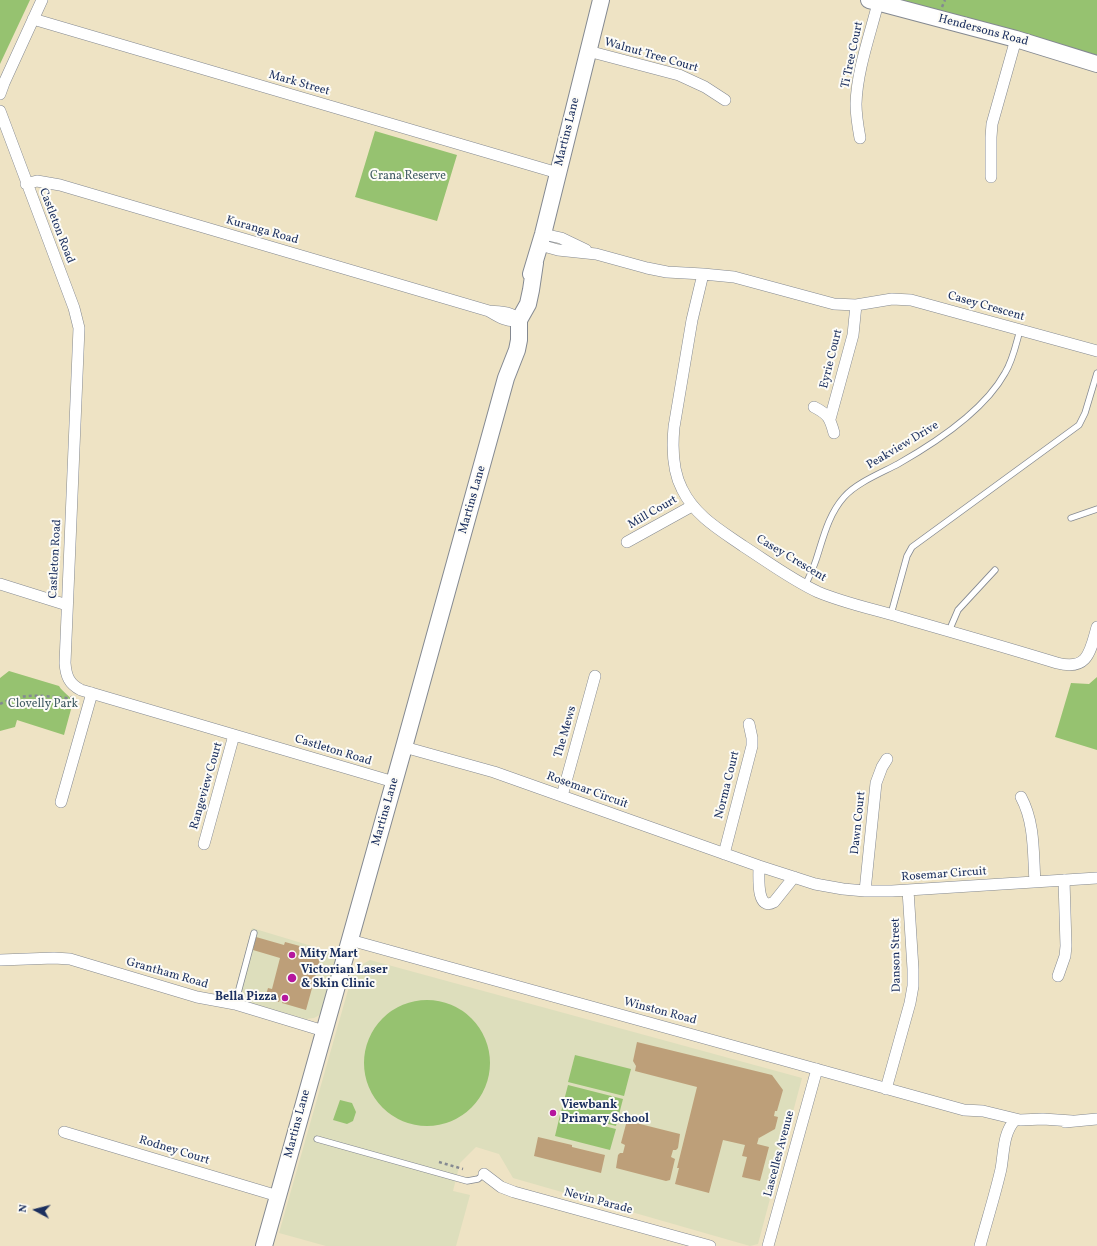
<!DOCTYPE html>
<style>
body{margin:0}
#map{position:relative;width:1097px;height:1246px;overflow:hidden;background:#eee3c4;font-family:Vollkorn,serif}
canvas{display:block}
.north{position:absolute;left:16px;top:1190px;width:40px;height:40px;-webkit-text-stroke:3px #fdfcf7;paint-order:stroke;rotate:277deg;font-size:11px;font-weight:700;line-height:16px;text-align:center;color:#1b2f5e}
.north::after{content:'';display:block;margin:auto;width:14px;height:18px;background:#1b2f5e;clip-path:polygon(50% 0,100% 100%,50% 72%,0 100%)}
</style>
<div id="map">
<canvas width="1097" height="1246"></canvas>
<div class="north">N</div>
</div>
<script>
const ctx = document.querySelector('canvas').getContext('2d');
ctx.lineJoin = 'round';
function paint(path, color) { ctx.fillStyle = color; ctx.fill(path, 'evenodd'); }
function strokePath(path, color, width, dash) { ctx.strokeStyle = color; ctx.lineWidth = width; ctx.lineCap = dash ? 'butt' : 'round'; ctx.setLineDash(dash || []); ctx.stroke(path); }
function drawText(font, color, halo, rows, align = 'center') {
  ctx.font = font + ' Vollkorn,serif'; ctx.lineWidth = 4; ctx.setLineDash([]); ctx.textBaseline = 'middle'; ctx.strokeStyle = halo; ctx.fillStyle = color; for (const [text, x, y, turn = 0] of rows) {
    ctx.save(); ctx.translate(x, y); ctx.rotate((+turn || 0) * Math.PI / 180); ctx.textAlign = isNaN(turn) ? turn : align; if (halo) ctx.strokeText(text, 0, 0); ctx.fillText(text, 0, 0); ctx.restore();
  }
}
paint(new Path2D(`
 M252,928L338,954L322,1011L318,1016L314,1018L306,1019L233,998Z
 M370,960L802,1078L758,1244L750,1246L513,1178L499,1154L476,1147L460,1163L453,1191L470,1195L456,1246H326L279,1233L354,969Z`), '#dddebc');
paint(new Path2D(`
 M0,0H30L0,64Z
 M900,0H1097V56Z
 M375,131L457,155L437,221L355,197Z
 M9,671L59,686C63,693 71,696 73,702L64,735L17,720L15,727L0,731V678Z
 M1097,677V750L1055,737L1071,683L1089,684Z
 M364 1063a63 63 0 1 1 126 0a63 63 0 1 1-126 0Z
 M575,1055L631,1069L624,1096L568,1082Z
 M568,1085L623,1099L616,1126L561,1112Z
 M340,1100L352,1103L356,1112L353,1121L347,1124L333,1120Z
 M560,1115L616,1129L610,1150L555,1136Z`), '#96c270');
paint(new Path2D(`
 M256,937L284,945L285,942L322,952L306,1010L282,1003L283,1001L280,1000L279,1002L265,998L268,988L272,989L280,958L253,950Z
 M637,1042L772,1075L783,1090L777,1111H775L774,1116L778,1117L775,1129L759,1138V1137L757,1144L769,1147L760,1181L742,1177L747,1157L742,1156L745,1145L723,1140L709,1193L675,1184L679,1168H677L697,1087L635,1071L636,1066L633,1061Z
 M628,1121L680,1134L678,1148L676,1150H673L671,1157L675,1159L670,1180L666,1181L616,1168L618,1155L620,1153H623L625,1145L621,1143L626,1124Z
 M538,1137L572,1145V1147L605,1155L601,1173L534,1156Z`), '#bd9f79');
const lane = new Path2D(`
 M1071,518L1097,509
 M805,586C809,577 813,569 816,560C823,539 828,515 844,497C856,483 881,473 898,464C935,443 984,411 1005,373C1013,360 1016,344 1020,330
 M891,614L907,556L912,547L1079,425L1085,413L1097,373
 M949,631L958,610L995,570
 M235,1004L254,933
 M317,1139L467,1181L478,1179L484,1174`);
const street = new Path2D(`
 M33,19L558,173
 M588,51L679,75L705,87L725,100
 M0,94L4,83L42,0
 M0,111L74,308L79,328L65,663C66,676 69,684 81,690L394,782
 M860,138C858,127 856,115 856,104C857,70 870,35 878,3
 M991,177V137L992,124L1016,39
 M26,184L37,181L60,185L489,311C499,317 508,323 519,320C511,311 500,312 489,311
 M543,234L561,238L586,250
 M540,245L558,250L596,254L647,268L667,272L703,274L734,277L834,304L856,305L892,299L911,300L1097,351
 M703,274L692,320L674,427C672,448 672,470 682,489C695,516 720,530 743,546C768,562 792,580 818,592C844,603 873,609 900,617C952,632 1005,647 1057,663C1088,671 1090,652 1097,627
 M814,407C828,414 830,418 834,433
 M830,419L853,335L856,305
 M627,542L692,506
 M0,584L67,605
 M404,747L494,772L759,866L815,884L843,889L865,891H892L1097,878
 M562,796L595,676
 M1021,797C1035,823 1033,853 1035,882
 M61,802L92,693
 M204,844L234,735
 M724,854L752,746V738L749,724
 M759,866C759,876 756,912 774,902L794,877
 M865,891L876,783L882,767L887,759
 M350,940L964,1110L983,1111L1020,1120L1043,1119L1072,1121
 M0,960L54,958L70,959L197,997L235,1004L324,1031
 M1058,976L1065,956L1066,946L1064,880
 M886,1089L910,1003L913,986V969L908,890
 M1065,1122L1097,1119
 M64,1132L278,1196
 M484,1174L501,1187L514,1192L710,1246
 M768,1246L817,1069
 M980,1246C987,1220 995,1195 1001,1169C1004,1152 1003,1133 1015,1120`);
const secondary = new Path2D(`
 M869,0L1016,39L1097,64
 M531,274L543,234L601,0
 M264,1246L404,747L506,378L517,350L519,340V320L528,304L531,290L535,263`);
strokePath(lane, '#848991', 7);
strokePath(street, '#848991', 12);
strokePath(secondary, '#848991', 18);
strokePath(new Path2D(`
 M942,7L945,0
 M0,704C24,692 41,696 67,698L72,697
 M439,1162L463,1169`), '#848991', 2.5, [3, 3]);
strokePath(lane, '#fff', 5.5);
strokePath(street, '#fff', 11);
strokePath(secondary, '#fff', 16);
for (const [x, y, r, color] of [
 [292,955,4,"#b5179e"],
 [292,978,5,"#b5179e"],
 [285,998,4,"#b5179e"],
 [553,1113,4,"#b5179e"]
]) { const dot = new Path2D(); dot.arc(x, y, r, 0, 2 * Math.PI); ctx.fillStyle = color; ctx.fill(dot); strokePath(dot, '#fdfcf7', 1.5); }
drawText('12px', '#1b2f5e', '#fdfcf7', [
 ["Hendersons Road",983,31,15],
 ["Ti Tree Court",853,55,-78],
 ["Walnut Tree Court",651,56,16],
 ["Mark Street",299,84,16],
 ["Martins Lane",568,132,-76],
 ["Castleton Road",56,226,69],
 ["Kuranga Road",262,231,16],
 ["Casey Crescent",986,307,16],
 ["Eyrie Court",832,359,-76],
 ["Peakview Drive",903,446,-31],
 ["Martins Lane",473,500,-74],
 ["Mill Court",653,513,-30],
 ["Castleton Road",56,559,-87],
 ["Casey Crescent",791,559,31],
 ["The Mews",566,732,-74],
 ["Castleton Road",333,751,17],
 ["Norma Court",728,785,-76],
 ["Rangeview Court",207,786,-74],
 ["Rosemar Circuit",587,791,20],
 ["Martins Lane",386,812,-74],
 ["Dawn Court",859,823,-84],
 ["Rosemar Circuit",944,875,-4],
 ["Danson Street",897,955,-91],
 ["Grantham Road",167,974,16],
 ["Winston Road",660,1012,15],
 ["Martins Lane",298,1124,-75],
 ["Rodney Court",174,1151,17],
 ["Lascelles Avenue",780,1154,-75],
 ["Nevin Parade",598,1202,15]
]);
drawText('12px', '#405b63', '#fdfcf7', [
 ["Crana Reserve",408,177],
 ["Clovelly Park",43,705]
]);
drawText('bold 12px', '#1b2f5e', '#fdfcf7', [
 ["Mity Mart",300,955],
 ["Victorian Laser",301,971],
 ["& Skin Clinic",301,985],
 ["Bella Pizza",277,998,"right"],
 ["Viewbank",561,1106],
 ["Primary School",561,1120]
], 'left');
</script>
